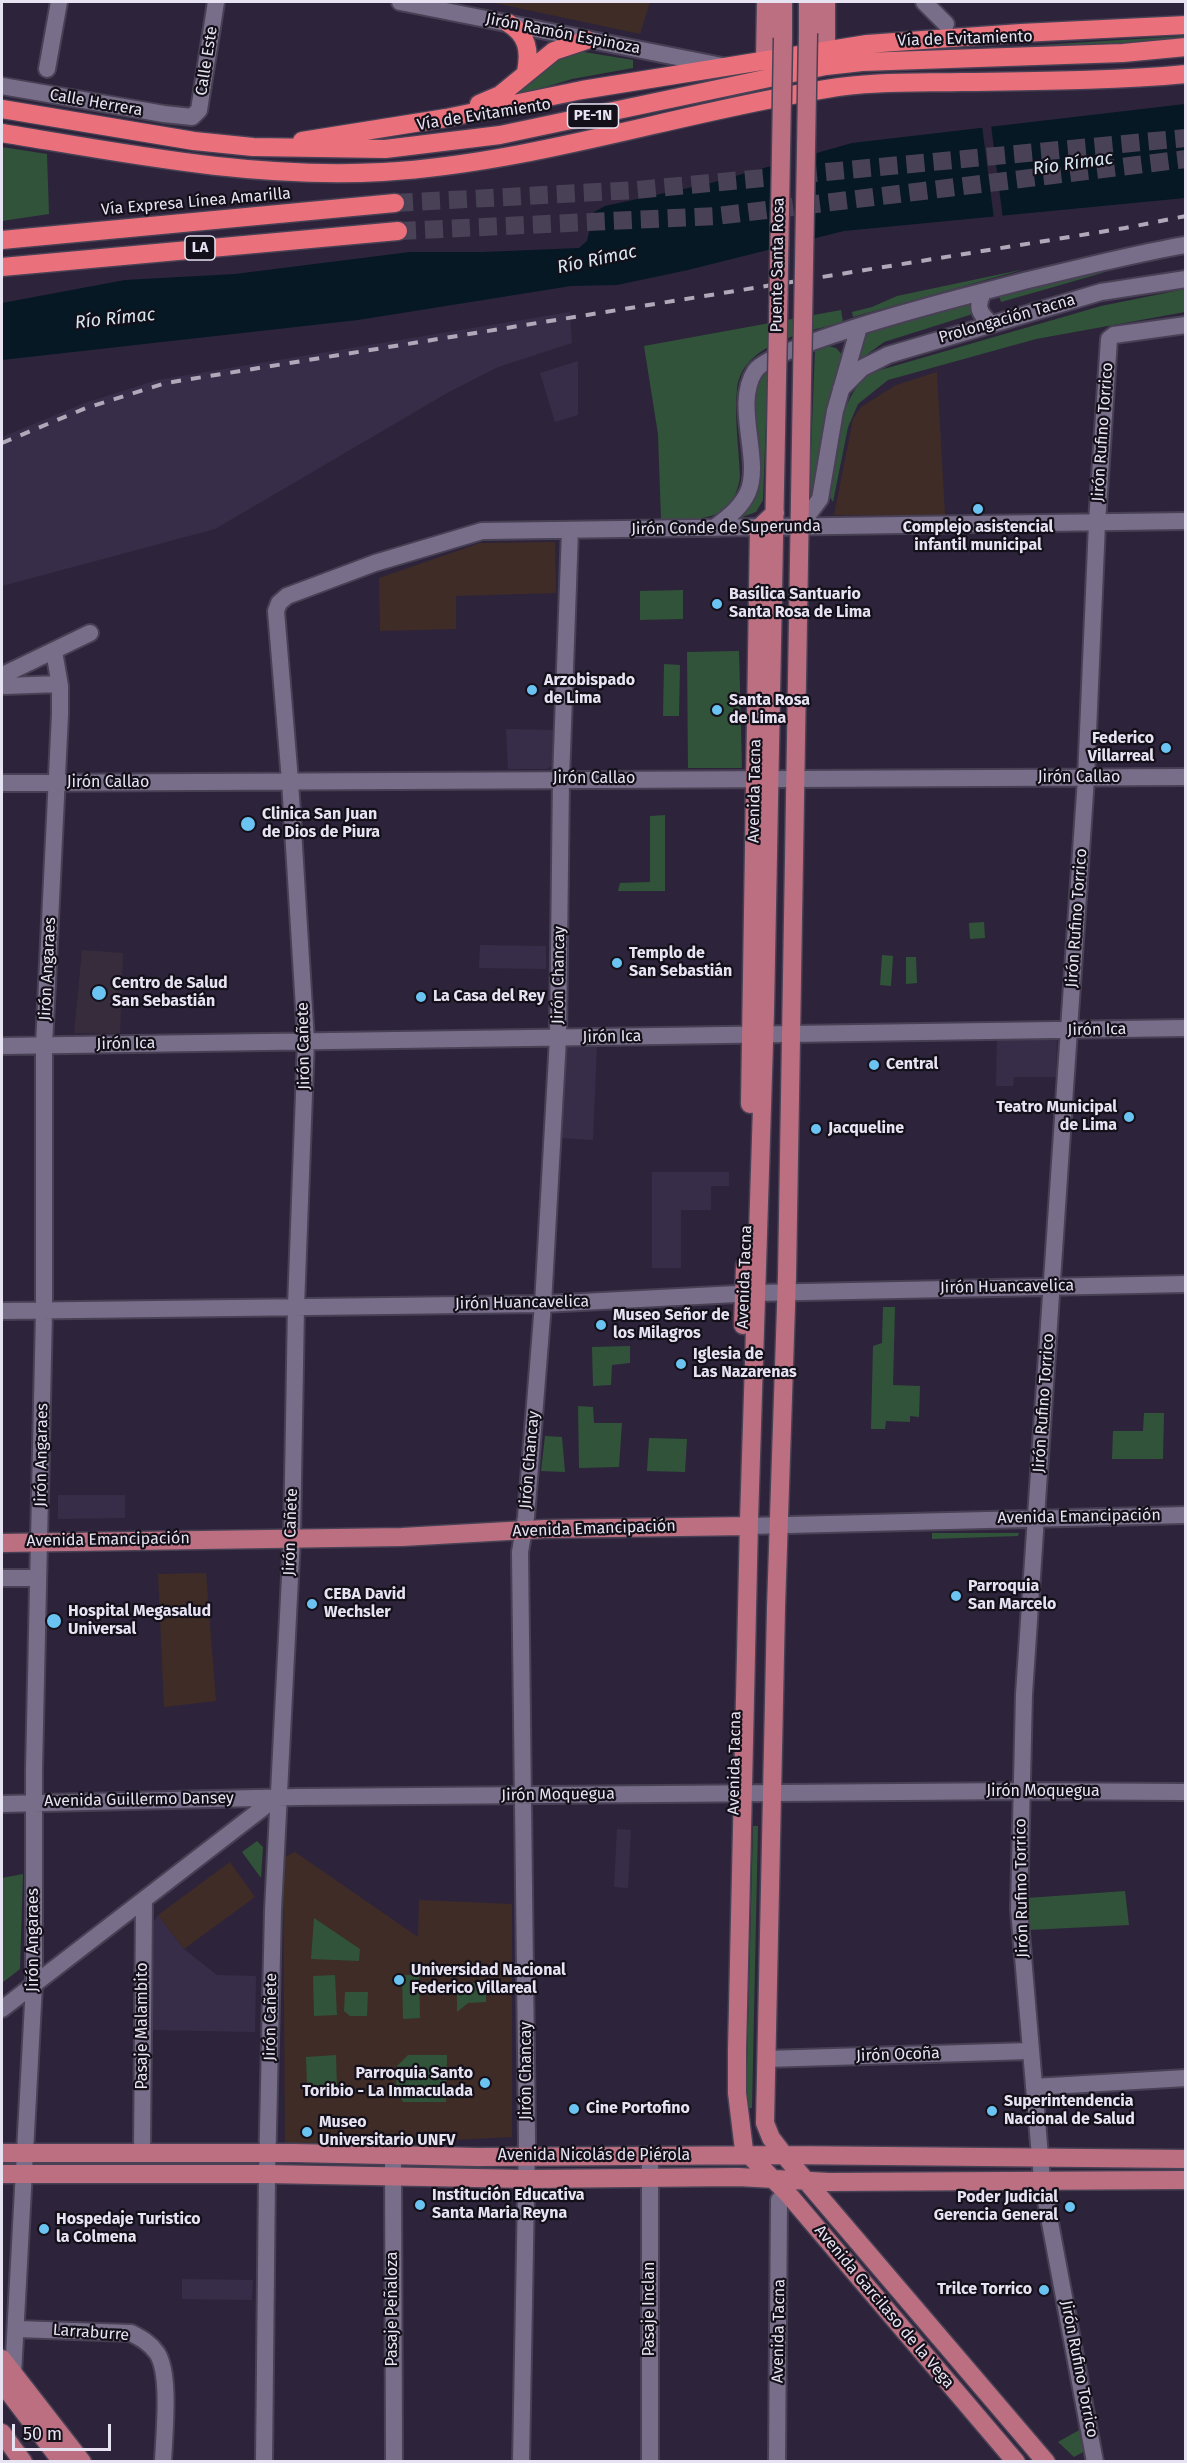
<!DOCTYPE html>
<meta charset="utf-8">
<style>
body{margin:0}
#map{position:relative;width:1187px;height:2463px;overflow:hidden;background:#2d243b;font-family:"Fira Sans",sans-serif}
canvas{display:block}
.frame{position:absolute;inset:0;border:3px solid #e8e3f2;pointer-events:none}
.scale{position:absolute;left:12px;top:2424px;width:99px;height:27px;box-sizing:border-box;border:3px solid #e8e3f2;border-top:0;padding-left:8px;font-size:18px;line-height:21px;white-space:nowrap;color:#e8e3f2;-webkit-text-stroke:4px #14101a;paint-order:stroke}
</style>
<div id="map">
<canvas width="1187" height="2463"></canvas>
<div class="frame"></div>
<div class="scale">50 m</div>
</div>
<script>
const ctx = document.querySelector('canvas').getContext('2d');
ctx.lineJoin = 'round';
function paint(path, color) { ctx.fillStyle = color; ctx.fill(path, 'evenodd'); }
function strokePath(path, color, width, dash) { ctx.strokeStyle = color; ctx.lineWidth = width; ctx.lineCap = dash ? 'butt' : 'round'; ctx.setLineDash(dash || []); ctx.stroke(path); }
function drawText(font, color, halo, rows, align = 'center') {
  ctx.font = font + ' "Fira Sans",sans-serif'; ctx.lineWidth = 4.5; ctx.setLineDash([]); ctx.textBaseline = 'middle'; ctx.strokeStyle = halo; ctx.fillStyle = color; for (const [text, x, y, turn = 0] of rows) {
    ctx.save(); ctx.translate(x, y); ctx.rotate((+turn || 0) * Math.PI / 180); ctx.textAlign = isNaN(turn) ? turn : align; if (halo) ctx.strokeText(text, 0, 0); ctx.fillText(text, 0, 0); ctx.restore();
  }
}
paint(new Path2D(`
 M570,312L572,343L498,367L449,392L215,529L2,586V437L85,403L157,380Z
 M578,361V415L555,422L540,373Z
 M506,729L554,730L552,766L547,769H508Z
 M480,945L546,946V969L479,968Z
 M997,1038L1057,1040L1056,1077H1014L1013,1086H996Z
 M565,1042L597,1043L593,1140L559,1138Z
 M652,1172H729V1186H711V1210H681V1268H652Z
 M58,1495H125V1518L58,1519Z
 M617,1829L631,1830L628,1888L614,1887Z
 M158,1915L184,1949L217,1975L256,1976L255,2032L152,2030V1925Z
 M182,2279L253,2280L252,2300L182,2299Z`), '#382d48');
paint(new Path2D(`
 M490,2H650L640,34Z
 M937,372L945,516L834,515L853,419L861,407L896,385Z
 M555,542L556,593L456,596V629L380,631L379,578L480,543Z
 M206,1573L216,1701L164,1707L158,1574Z
 M295,1852L418,1937L419,1900L512,1904V2137L285,2149L283,1858Z
 M230,1862L255,1897L184,1949L158,1915Z`), '#3f2c26');
paint(new Path2D(`
 M82,950L123,953L120,1034L74,1033Z`), '#372c3b');
paint(new Path2D(`
 M1185,36V42L929,52Z
 M572,50L633,60V68L572,79L512,97L538,71Z
 M2,147L47,154L49,214L2,221Z
 M1025,269L853,317L852,312L872,307L897,296Z
 M1106,272L1001,302L999,296L1041,284Z
 M1185,289V312L1036,339L888,380L858,404L848,427L833,502L828,494C836,454 836,400 870,373L1101,306Z
 M975,303L976,313L884,342L854,364L865,332Z
 M841,310L843,322C807,332 742,343 737,389C734,417 739,449 740,477C733,524 698,519 661,520L658,434L644,346Z
 M828,346L836,348L844,357L830,398L813,501L809,504L815,349Z
 M768,369L763,500L756,512L731,521L741,512L754,395L760,378Z
 M683,590V619L640,620V591Z
 M739,651L742,768H688L687,652Z
 M664,664L680,665L679,716H663Z
 M665,815V891H618L620,883L650,882V816Z
 M984,922L985,938L970,939L969,923Z
 M882,955L893,956L891,986L880,985Z
 M906,957H916L917,983L906,984Z
 M883,1307H895L893,1385L920,1386L919,1417L910,1416V1422L886,1421L885,1429H871L873,1346L882,1343Z
 M630,1346V1363L612,1365L611,1385L593,1386L592,1347Z
 M578,1406L593,1407L594,1423H622L619,1467L579,1468Z
 M1144,1413H1164L1163,1459H1112L1113,1431H1143Z
 M545,1436L562,1437L565,1472L541,1471Z
 M649,1438L687,1439L685,1472L647,1471Z
 M932,1533H1019L1018,1536L932,1539Z
 M753,1826H758L752,2108H746Z
 M257,1841L263,1847L261,1878L242,1852Z
 M23,1874L20,1969L2,1983V1878Z
 M1125,1891L1129,1925L1029,1930L1027,1898Z
 M314,1918L360,1949L359,1961L311,1959Z
 M335,1975L337,2015L314,2016L313,1976Z
 M402,1975H419L420,2018L403,2019Z
 M457,1983H486V2002L468,2003L457,2012Z
 M345,1992H368L367,2016H350L344,2011Z
 M336,2055L337,2086L307,2087L306,2057Z
 M408,2055H447L446,2102H403L396,2089L397,2066Z
 M1081,2429L1085,2451L1074,2457L1058,2442Z`), '#315339');
paint(new Path2D(`
 M1185,104V198L844,231L688,270L617,285L571,286L358,320L2,360V303L125,280L235,274L410,252H483L579,248L587,241L594,212L605,206L711,183L852,143Z`), '#051824');
paint(new Path2D(`
 M991,125L1003,219H994L982,126Z
 M816,150L815,241L771,252L772,163Z`), '#2d243b');
strokePath(new Path2D(`
 M395,203L636,190L1186,138
 M398,231L717,216L1186,159`), '#494156', 18, [18, 9]);
const minor = new Path2D(`
 M400,2L722,66
 M924,2L946,24
 M47,69L59,2
 M2,86L164,114L192,117L199,110L216,2
 M983,293C976,307 979,313 990,323
 M841,389L862,368L888,355L1101,292L1186,279
 M799,527L820,499L835,411L859,327
 M714,528C727,518 741,508 748,492C762,459 733,405 755,371C779,336 1127,254 1186,245
 M59,684L5,686L3,675L90,633
 M2,783L1186,777
 M2,1046L1186,1028
 M2,1311L543,1304L756,1293L1186,1284
 M749,1526L1186,1515
 M2,1578H37
 M2,1804L298,1797L1021,1791L1186,1792
 M2,2009L277,1797
 M766,2059L1030,2051
 M1034,2087L1186,2078
 M142,2152L144,1901
 M393,2156L394,2462
 M17,2329L131,2333C141,2338 150,2343 157,2353C171,2374 164,2435 163,2462
 M13,2374L34,1985V1770L44,1311V1045L60,714V686L54,651
 M264,2462L267,2174L273,1910L292,1538L296,1306L306,1041L290,781L276,611L279,603L287,596L375,563L482,531L1186,521
 M521,2462L527,2139L520,1552L526,1517L543,1304L558,1038L561,779L570,530
 M650,2462V2156
 M777,2462L779,2200
 M1095,2462L1042,2180L1019,1909L1024,1694L1086,778L1097,523L1109,339L1114,335L1186,325`);
const major = new Path2D(`
 M826,2V49
 M808,33V2
 M783,38V2
 M765,61L766,2
 M777,381L765,1011L749,1521L737,2051V2093L744,2150L789,2195L1016,2462
 M802,381L787,1276L776,1608L765,2123L771,2138L784,2155L1046,2462
 M750,1104L759,528L775,513
 M743,1325L745,1266
 M2,1543L402,1537L544,1529L749,1526
 M2,2153H294L478,2157L784,2155L1186,2159
 M2,2174H267L527,2179L738,2177L829,2182L1186,2180
 M2,2359L82,2462
 M2,2383L62,2462
 M2,2433L23,2462`);
const highway = new Path2D(`
 M508,23C528,35 530,51 526,72
 M479,104L500,95L554,51L587,40
 M2,109L194,141L253,147L385,149L500,135L826,66L862,62L1123,53L1186,47
 M2,133C129,154 253,179 383,172C533,163 677,113 826,89C870,81 918,83 963,82C1038,81 1111,81 1186,74
 M302,141L446,118L582,90L867,44L1021,33L1186,25
 M2,240L395,203
 M2,267L398,231`);
strokePath(minor, '#484054', 20);
strokePath(major, '#484054', 21);
strokePath(highway, '#484054', 21);
strokePath(minor, '#786e89', 16);
strokePath(major, '#bc6f81', 18);
strokePath(highway, '#ea707b', 18);
strokePath(new Path2D(`
 M2,443L86,408L166,383L1125,228L1186,216`), '#afa9ba', 4, [10, 10]);
const majorBridge = new Path2D(`
 M777,381L783,38
 M802,381L808,33`);
strokePath(majorBridge, '#484054', 21, []);
strokePath(majorBridge, '#bc6f81', 18);
for (const [x, y, r, color] of [
 [978,509,6,"#6bc3f2"],
 [717,604,6,"#6bc3f2"],
 [532,690,6,"#6bc3f2"],
 [717,710,6,"#6bc3f2"],
 [1166,748,6,"#6bc3f2"],
 [248,824,8,"#6bc3f2"],
 [617,963,6,"#6bc3f2"],
 [99,993,8,"#6bc3f2"],
 [421,997,6,"#6bc3f2"],
 [874,1065,6,"#6bc3f2"],
 [1129,1117,6,"#6bc3f2"],
 [816,1129,6,"#6bc3f2"],
 [601,1325,6,"#6bc3f2"],
 [681,1364,6,"#6bc3f2"],
 [956,1596,6,"#6bc3f2"],
 [312,1604,6,"#6bc3f2"],
 [54,1621,8,"#6bc3f2"],
 [399,1980,6,"#6bc3f2"],
 [485,2083,6,"#6bc3f2"],
 [574,2109,6,"#6bc3f2"],
 [992,2111,6,"#6bc3f2"],
 [307,2132,6,"#6bc3f2"],
 [420,2205,6,"#6bc3f2"],
 [1070,2207,6,"#6bc3f2"],
 [44,2229,6,"#6bc3f2"],
 [1044,2290,6,"#6bc3f2"]
]) { const dot = new Path2D(); dot.arc(x, y, r, 0, 2 * Math.PI); ctx.fillStyle = color; ctx.fill(dot); strokePath(dot, '#14101a', 2); }
for (const [x, y, w] of [
 [593,116,51],
 [200,248,30]
]) { const box = new Path2D(); box.roundRect(x - w / 2, y - 12, w, 24, 4.5); ctx.fillStyle = '#14101a'; ctx.fill(box); strokePath(box, '#e8e3f2', 1.5); }
drawText('bold 15px', '#e8e3f2', null, [
 ["PE-1N",593,116],
 ["LA",200,248]
]);
drawText('16px', '#e8e3f2', '#14101a', [
 ["Jirón Ramón Espinoza",563,34,11],
 ["Vía de Evitamiento",965,39,-2],
 ["Calle Este",207,61,-81],
 ["Calle Herrera",96,103,10],
 ["Vía de Evitamiento",484,115,-9],
 ["Vía Expresa Línea Amarilla",196,202,-5],
 ["Puente Santa Rosa",778,265,-89],
 ["Prolongación Tacna",1007,319,-16],
 ["Jirón Rufino Torrico",1103,432,-86],
 ["Jirón Conde de Superunda",726,528,-1],
 ["Jirón Callao",1079,778],
 ["Jirón Callao",594,779],
 ["Jirón Callao",108,783],
 ["Avenida Tacna",755,791,-89],
 ["Jirón Rufino Torrico",1077,918,-86],
 ["Jirón Angaraes",48,969,-87],
 ["Jirón Chancay",559,975,-89],
 ["Jirón Ica",1097,1030,-1],
 ["Jirón Ica",612,1037,-1],
 ["Jirón Ica",126,1044,-1],
 ["Jirón Cañete",304,1046,-91],
 ["Avenida Tacna",745,1277,-88],
 ["Jirón Huancavelica",1007,1287,-1],
 ["Jirón Huancavelica",522,1303,-1],
 ["Jirón Rufino Torrico",1044,1403,-86],
 ["Jirón Angaraes",42,1455,-89],
 ["Jirón Chancay",530,1460,-85],
 ["Avenida Emancipación",1079,1517,-1],
 ["Avenida Emancipación",594,1529,-2],
 ["Jirón Cañete",291,1532,-88],
 ["Avenida Emancipación",108,1540,-1],
 ["Avenida Tacna",735,1763,-89],
 ["Jirón Moquegua",1043,1792],
 ["Jirón Moquegua",558,1795,-1],
 ["Avenida Guillermo Dansey",139,1800,-1],
 ["Jirón Rufino Torrico",1022,1888,-91],
 ["Jirón Angaraes",34,1940,-90],
 ["Jirón Cañete",271,2017,-89],
 ["Pasaje Malambito",143,2026,-90],
 ["Jirón Ocoña",898,2055,-2],
 ["Jirón Chancay",527,2071,-90],
 ["Avenida Nicolás de Piérola",594,2156],
 ["Avenida Garcilaso de la Vega",884,2307,50],
 ["Pasaje Peñaloza",393,2309,-90],
 ["Pasaje Inclan",650,2309,-90],
 ["Avenida Tacna",779,2331,-89],
 ["Larraburre",91,2333,4],
 ["Jirón Rufino Torrico",1079,2369,79]
]);
drawText('bold 16px', '#e8e3f2', '#14101a', [
 ["Complejo asistencial",978,528,"center"],
 ["infantil municipal",978,546,"center"],
 ["Basílica Santuario",729,595],
 ["Santa Rosa de Lima",729,613],
 ["Arzobispado",544,681],
 ["de Lima",544,699],
 ["Santa Rosa",729,701],
 ["de Lima",729,719],
 ["Federico",1154,739,"right"],
 ["Villarreal",1154,757,"right"],
 ["Clinica San Juan",262,815],
 ["de Dios de Piura",262,833],
 ["Templo de",629,954],
 ["San Sebastián",629,972],
 ["Centro de Salud",112,984],
 ["San Sebastián",112,1002],
 ["La Casa del Rey",433,997],
 ["Central",886,1065],
 ["Teatro Municipal",1117,1108,"right"],
 ["de Lima",1117,1126,"right"],
 ["Jacqueline",828,1129],
 ["Museo Señor de",613,1316],
 ["los Milagros",613,1334],
 ["Iglesia de",693,1355],
 ["Las Nazarenas",693,1373],
 ["Parroquia",968,1587],
 ["San Marcelo",968,1605],
 ["CEBA David",324,1595],
 ["Wechsler",324,1613],
 ["Hospital Megasalud",68,1612],
 ["Universal",68,1630],
 ["Universidad Nacional",411,1971],
 ["Federico Villareal",411,1989],
 ["Parroquia Santo",473,2074,"right"],
 ["Toribio - La Inmaculada",473,2092,"right"],
 ["Superintendencia",1004,2102],
 ["Nacional de Salud",1004,2120],
 ["Cine Portofino",586,2109],
 ["Museo",319,2123],
 ["Universitario UNFV",319,2141],
 ["Institución Educativa",432,2196],
 ["Santa Maria Reyna",432,2214],
 ["Poder Judicial",1058,2198,"right"],
 ["Gerencia General",1058,2216,"right"],
 ["Hospedaje Turistico",56,2220],
 ["la Colmena",56,2238],
 ["Trilce Torrico",1032,2290,"right"]
], 'left');
drawText('italic 18px', '#d6e7f2', '#14101a', [
 ["Río Rímac",1073,164,-8],
 ["Río Rímac",597,260,-12],
 ["Río Rímac",115,319,-6]
]);
</script>
